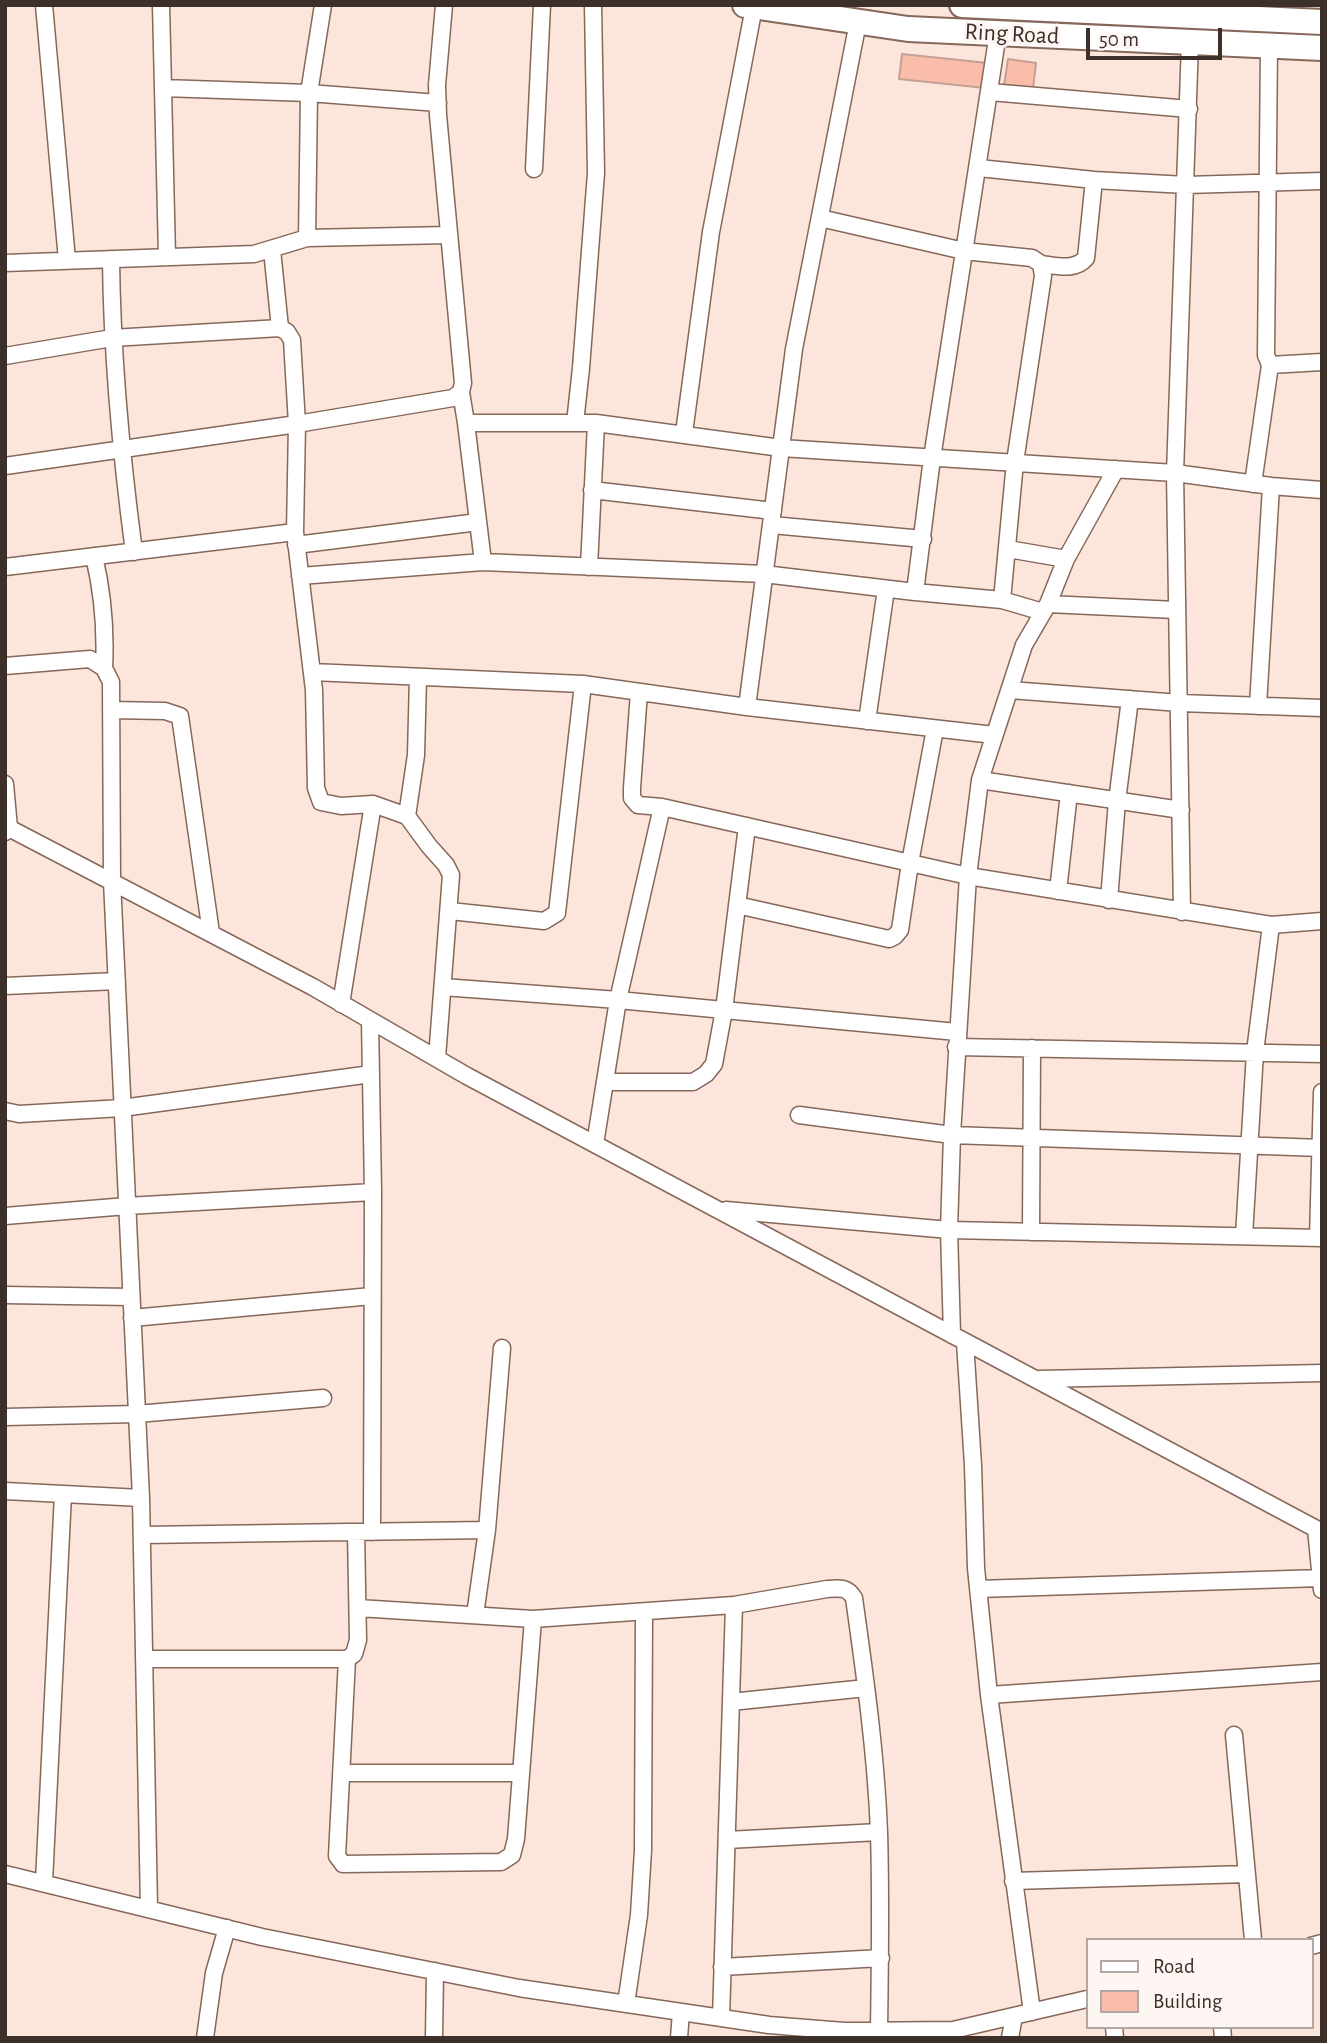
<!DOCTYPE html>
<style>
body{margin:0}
#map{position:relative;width:1327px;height:2043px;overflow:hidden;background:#fce6dc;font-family:"Alegreya Sans",sans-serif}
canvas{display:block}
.frame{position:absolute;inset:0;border:7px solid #3d2f29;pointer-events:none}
.legend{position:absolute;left:1086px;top:1938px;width:228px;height:91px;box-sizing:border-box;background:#fef6f3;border:2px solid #b1a6a2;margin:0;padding:9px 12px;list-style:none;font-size:21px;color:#3d2f29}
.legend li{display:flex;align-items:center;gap:14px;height:35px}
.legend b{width:35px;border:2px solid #b1a6a2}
.scale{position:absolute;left:1086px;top:28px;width:136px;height:32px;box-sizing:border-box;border:4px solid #3d2f29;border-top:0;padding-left:9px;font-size:21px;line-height:24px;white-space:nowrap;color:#3d2f29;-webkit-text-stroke:5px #fef6f3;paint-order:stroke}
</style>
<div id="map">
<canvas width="1327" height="2043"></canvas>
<div class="frame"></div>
<ul class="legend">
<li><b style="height:9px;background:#fff"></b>Road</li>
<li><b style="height:19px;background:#f9bdaa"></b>Building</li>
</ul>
<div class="scale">50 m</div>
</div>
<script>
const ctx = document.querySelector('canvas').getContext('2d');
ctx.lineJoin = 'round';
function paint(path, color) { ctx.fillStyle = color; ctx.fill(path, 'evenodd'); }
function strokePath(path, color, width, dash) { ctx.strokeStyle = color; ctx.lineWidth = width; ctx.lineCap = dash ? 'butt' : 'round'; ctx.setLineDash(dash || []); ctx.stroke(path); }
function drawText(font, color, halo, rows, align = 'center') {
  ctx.font = font + ' "Alegreya Sans",sans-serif'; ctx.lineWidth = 6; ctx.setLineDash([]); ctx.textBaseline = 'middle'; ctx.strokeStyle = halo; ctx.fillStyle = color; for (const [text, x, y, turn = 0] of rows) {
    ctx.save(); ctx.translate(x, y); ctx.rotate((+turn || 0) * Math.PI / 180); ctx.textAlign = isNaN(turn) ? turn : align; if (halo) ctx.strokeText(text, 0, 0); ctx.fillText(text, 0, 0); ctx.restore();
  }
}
const building = new Path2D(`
 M902,54L988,63L985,88L899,79Z
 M1008,59L1036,63L1033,89L1004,86Z`);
paint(building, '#f9bdaa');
strokePath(building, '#c39f94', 2);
const minor = new Path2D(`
 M44,5L67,260
 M161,5L167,256
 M444,5L437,85L438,115L463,383L461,392L466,423L483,562
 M1269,46L1266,355L1270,365L1322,362
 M163,88L309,93L438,103
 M990,92L1189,109
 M979,168L1094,180L1186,185L1322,181
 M534,169L542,5
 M820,218L964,251L1032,258L1041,264L1043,276L1015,462L1002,600
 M307,238L309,93L323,5
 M272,250L280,328
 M111,259C112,357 121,454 134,552
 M5,263L254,254L307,238L449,235
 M1041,264C1057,266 1075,271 1086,258L1094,180
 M5,356L112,338L280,328L287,332L292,340L297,424L295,532L314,690L316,788L321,802L341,806L373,804L407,816L429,846L446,865L451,875L437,1058
 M466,423H596L781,448L1175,473L1271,486L1322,490
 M575,423L581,368L596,173L593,5
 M684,433L711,232L754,7
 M5,466L297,424L453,398L461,392
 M1253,484L1270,365
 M592,490L773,511
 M772,525L923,539
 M296,545L478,522
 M1008,549L1066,559
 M94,556C103,594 106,629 104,668
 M5,567L295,532
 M589,567L596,423
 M300,576L483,562L764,574L915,592L1002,600L1043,612
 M915,592L932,458L998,33
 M1048,604L1176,610
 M5,666L90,659L104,668L111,682L112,881L141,1498L149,1908
 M312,672L583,684L747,707L994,735
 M1010,690L1180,703L1322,708
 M639,692L632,788V798L638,805L662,807L968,876L1271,925L1322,921
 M1258,706L1271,486
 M747,707L794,349L858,22
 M111,710L165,711L180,716L211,933
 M867,721L886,589
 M980,780L1181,810
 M5,784L9,828L5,832
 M407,816L416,755L418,677
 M5,826L313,987L467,1076L1322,1532
 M1058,891L1069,793
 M1109,900L1117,801L1130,699
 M737,905L889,939L895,936L900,930L910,863L935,729
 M450,911L544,921L557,913L583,684
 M1182,912L1175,473L1190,42
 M5,986L117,981
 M443,987L618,1000L957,1032
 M341,1004L373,804
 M370,1020L373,1192L372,1532
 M956,1047L1322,1054
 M605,1082H693L706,1074L714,1064L724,1010L747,826
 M5,1111L19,1114L122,1108L371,1074
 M799,1115L952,1135L1322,1148
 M595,1144L618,1000L662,807
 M726,1210L949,1230L1322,1238
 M5,1216L127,1206L373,1192
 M1031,1232L1032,1048
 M1244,1236L1255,1052L1271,925
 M1318,1238L1322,1092
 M5,1295L131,1297
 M132,1318L372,1296
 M952,1335L949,1230L952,1135L968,876L980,780L1024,645L1048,604L1066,559L1116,469
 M965,1342L973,1465L976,1568L989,1695L1032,2012
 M1039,1379L1322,1373
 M5,1417L137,1414L323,1398
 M5,1491L141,1498
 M1316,1529L1322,1590
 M142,1535L487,1530
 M978,1589L1321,1578
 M358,1608L533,1619L734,1605L827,1589C841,1588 847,1587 854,1598C865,1676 876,1754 879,1832C881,1898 880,1964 879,2030
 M475,1615L487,1530L502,1348
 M144,1659H347L354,1654L358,1640L356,1532
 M347,1659L337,1856L343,1864L501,1862L512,1855L516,1839L533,1619
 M989,1695L1322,1672
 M731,1702L866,1688
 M1234,1735L1253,1940
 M341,1773H521
 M727,1840L879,1832
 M5,1874L262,1937L519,1988L769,2025L844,2031L953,2030L1087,1999
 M1013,1881L1247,1874
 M44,1882L63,1494
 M1311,1946L1322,1943
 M722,1967L881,1958
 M626,2004L639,1915L643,1850L644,1612
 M721,2018L734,1605
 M1114,2027L1115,2038
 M1222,2027L1223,2038
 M205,2038L214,1973L227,1928
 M434,2038L435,1971
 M679,2038L681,2012
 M1010,2038L1014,2016`);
const primary = new Path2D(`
 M745,5L908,29L1322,48
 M962,5L1322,22`);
strokePath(minor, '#866759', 19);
strokePath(primary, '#866759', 28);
strokePath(minor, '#fff', 16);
strokePath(primary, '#fff', 24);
drawText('24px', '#3d2f29', '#fef6f3', [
 ["Ring Road",1012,34,3]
]);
</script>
